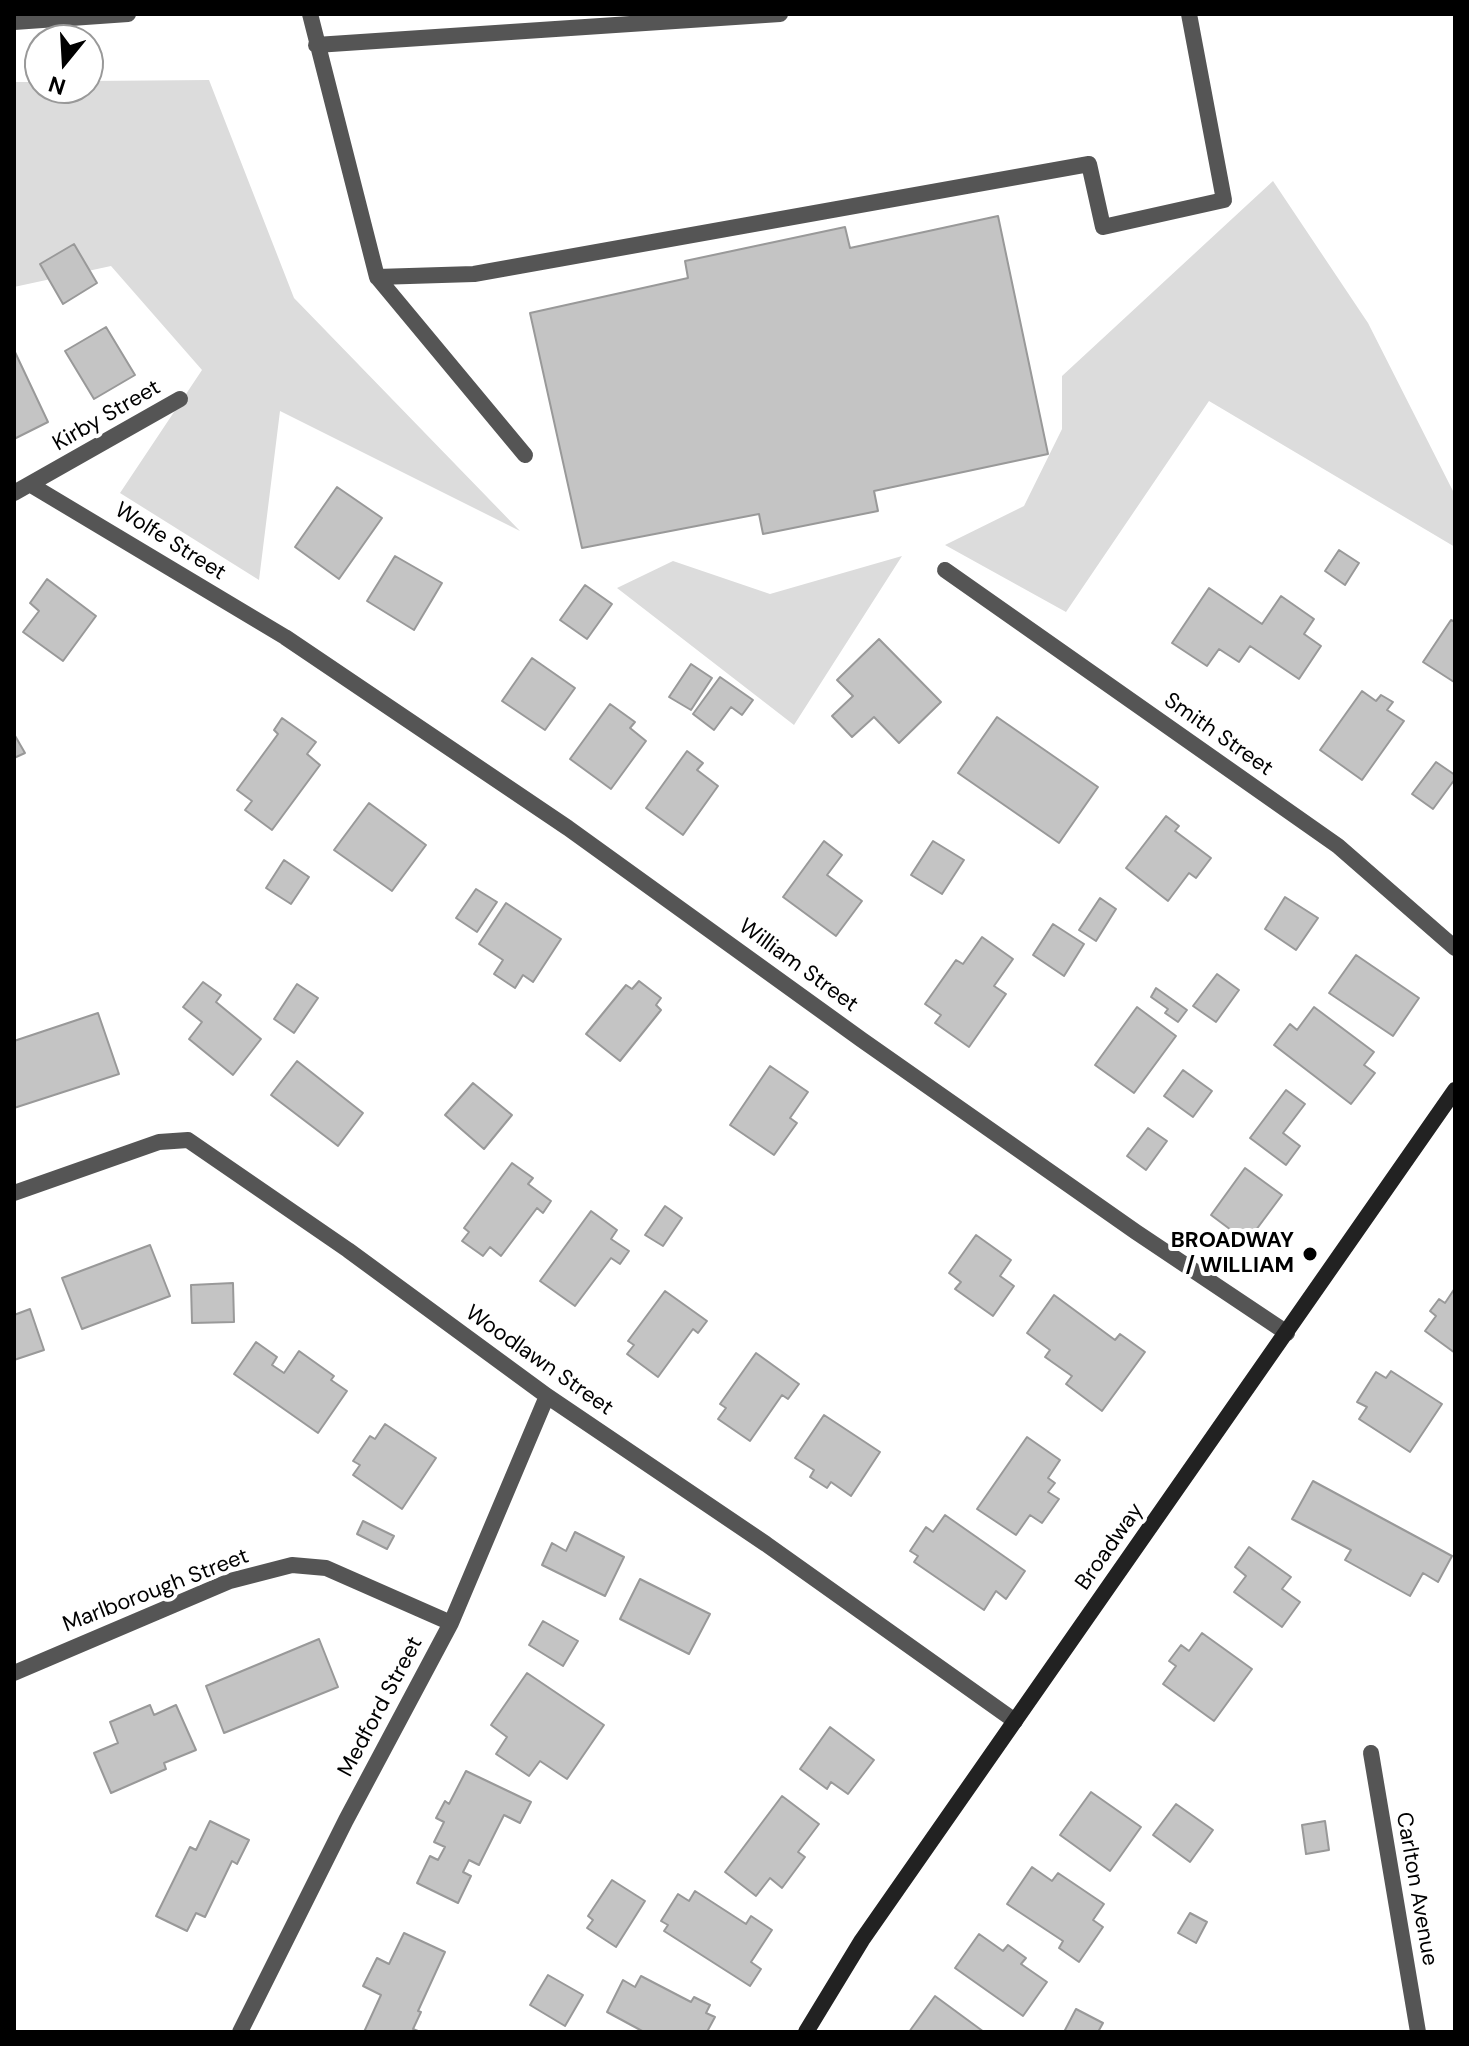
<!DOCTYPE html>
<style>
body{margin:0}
#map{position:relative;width:1469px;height:2046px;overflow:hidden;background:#fff;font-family:"DM Sans",sans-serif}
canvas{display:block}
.frame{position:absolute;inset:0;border:16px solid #000;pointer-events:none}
.north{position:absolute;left:24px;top:24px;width:80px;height:80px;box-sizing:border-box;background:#fff;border:2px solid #999;border-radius:50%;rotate:198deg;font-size:22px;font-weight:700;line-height:32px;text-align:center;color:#000}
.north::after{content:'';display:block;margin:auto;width:28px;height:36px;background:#000;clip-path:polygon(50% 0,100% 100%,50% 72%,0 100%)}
</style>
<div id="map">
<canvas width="1469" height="2046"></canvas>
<div class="frame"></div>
<div class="north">N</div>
</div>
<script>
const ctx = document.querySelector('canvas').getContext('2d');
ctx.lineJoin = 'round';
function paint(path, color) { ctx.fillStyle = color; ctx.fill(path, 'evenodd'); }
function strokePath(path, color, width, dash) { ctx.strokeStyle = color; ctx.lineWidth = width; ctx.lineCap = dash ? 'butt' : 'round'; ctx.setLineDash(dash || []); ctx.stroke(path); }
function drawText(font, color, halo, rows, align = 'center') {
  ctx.font = font + ' "DM Sans",sans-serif'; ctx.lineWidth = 8; ctx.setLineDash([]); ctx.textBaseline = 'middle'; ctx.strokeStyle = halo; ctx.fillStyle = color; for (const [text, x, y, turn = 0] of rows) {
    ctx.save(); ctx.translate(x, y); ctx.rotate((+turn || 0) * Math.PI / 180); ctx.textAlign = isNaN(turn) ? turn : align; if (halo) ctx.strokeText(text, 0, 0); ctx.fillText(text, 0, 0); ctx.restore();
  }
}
paint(new Path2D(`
 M209,80L294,298L520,531L280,411L259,580L120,493L202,370L111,266L14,287V82H40V88H88V81Z
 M1273,181L1368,323L1455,495V547L1209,401L1066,612L945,545L1024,506L1062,429V376Z
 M902,556L794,725L617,588L673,561L770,594Z`), '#dcdcdc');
const building = new Path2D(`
 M998,216L1048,454L874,491L878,511L763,534L759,514L582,548L530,313L688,278L685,261L845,227L850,248Z
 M74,244L97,283L63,304L40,264Z
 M106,327L135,375L94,399L65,351Z
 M14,350L48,422L14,439Z
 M337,487L382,518L339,579L295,547Z
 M1339,550L1359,563L1345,585L1325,571Z
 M395,556L442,583L414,630L367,601Z
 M47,579L96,616L63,661L23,632L39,611L30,603Z
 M585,585L612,604L587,639L560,620Z
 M1209,588L1262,624L1281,596L1314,619L1304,634L1321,646L1299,679L1250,646L1239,662L1219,649L1207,666L1172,643Z
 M1451,620L1455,622L1454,682L1423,662Z
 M879,639L941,702L899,743L874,717L852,737L832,716L853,696L837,680Z
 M532,658L575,688L545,730L502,701Z
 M691,664L712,678L691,710L669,697Z
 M720,677L753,700L742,715L731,707L714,730L693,714Z
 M1362,691L1376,701L1381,695L1393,702L1387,710L1404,721L1362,780L1320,750Z
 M610,704L635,722L630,728L646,741L611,789L570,759Z
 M997,717L1098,787L1059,843L958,773Z
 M282,718L316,742L307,754L320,765L272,830L245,810L252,801L237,790L278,734L274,730Z
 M14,734L25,753L14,758Z
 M687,751L703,763L697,770L718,786L683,835L646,808Z
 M1436,762L1455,775V779L1433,809L1412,794Z
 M369,803L426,845L392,891L334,850Z
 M1166,816L1179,826L1175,831L1211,858L1196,878L1189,873L1168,901L1126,868Z
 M824,841L842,855L827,875L862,901L836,936L783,897Z
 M933,841L964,860L942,894L911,875Z
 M284,860L309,877L291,904L266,888Z
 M476,889L497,902L477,932L456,918Z
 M1285,897L1318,918L1296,950L1265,929Z
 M1100,898L1116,909L1096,941L1079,930Z
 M506,903L561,939L533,982L523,975L515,988L494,974L503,960L479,944Z
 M1053,924L1084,944L1064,976L1033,955Z
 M982,937L1013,959L994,986L1006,994L969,1047L935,1023L941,1015L925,1004L956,960L963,964Z
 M1356,955L1419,998L1393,1036L1329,993Z
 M1217,974L1239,990L1216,1022L1193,1006Z
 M639,981L661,998L656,1005L661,1010L620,1061L586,1034L626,985L632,989Z
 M203,982L221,995L216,1002L261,1039L233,1075L189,1039L202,1022L183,1007Z
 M297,984L318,998L294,1033L274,1019Z
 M1156,988L1187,1010L1178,1022L1165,1013L1168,1009L1151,997Z
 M1137,1007L1176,1036L1134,1093L1095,1065Z
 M1314,1007L1374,1052L1364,1065L1375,1073L1351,1104L1274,1045L1290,1024L1297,1030Z
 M98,1013L119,1074L14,1108V1041Z
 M297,1061L363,1113L338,1146L271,1095Z
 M770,1066L808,1092L790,1118L797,1123L774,1155L730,1125Z
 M1183,1070L1212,1091L1193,1117L1164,1096Z
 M473,1083L512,1115L484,1149L445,1115Z
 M1286,1090L1305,1104L1283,1133L1300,1146L1286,1165L1250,1138Z
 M1148,1128L1167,1141L1146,1170L1127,1156Z
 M512,1163L533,1178L528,1184L551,1201L543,1213L537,1208L501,1256L490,1247L483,1256L462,1241L469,1232L464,1228Z
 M1245,1168L1282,1195L1247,1242L1211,1215Z
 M665,1206L682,1218L663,1246L645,1235Z
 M591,1211L617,1230L611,1239L629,1251L620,1264L611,1258L575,1306L540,1281Z
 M976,1235L1011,1260L1000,1276L1014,1286L993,1316L955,1289L961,1282L949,1273Z
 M150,1245L170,1296L82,1329L62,1278Z
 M233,1283L234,1322L192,1323L191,1285Z
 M1455,1288V1353L1425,1331L1436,1316L1430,1311L1439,1299L1445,1303Z
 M665,1291L707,1321L698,1333L693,1329L658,1377L627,1354L634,1345L628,1341Z
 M1054,1295L1115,1340L1120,1334L1145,1352L1102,1411L1066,1384L1072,1376L1045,1357L1050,1350L1027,1333Z
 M30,1309L44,1350L14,1360V1315Z
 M256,1342L277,1357L272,1365L284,1373L299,1351L334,1376L331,1380L347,1391L318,1433L234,1374Z
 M756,1353L799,1384L788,1399L782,1395L750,1441L718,1419L726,1408L720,1404Z
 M1391,1371L1442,1404L1410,1452L1359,1419L1367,1407L1357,1402L1376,1372L1386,1378Z
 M824,1415L880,1452L851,1496L831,1482L827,1488L810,1477L814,1470L795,1458Z
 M385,1424L436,1458L402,1509L353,1475L360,1465L353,1461L370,1436L375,1439Z
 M1027,1437L1060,1460L1048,1478L1055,1483L1048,1492L1059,1499L1042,1523L1030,1515L1016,1535L977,1509Z
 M1313,1481L1452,1556L1438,1582L1423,1573L1410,1596L1345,1560L1351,1550L1292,1519Z
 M945,1515L1025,1571L1006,1599L996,1591L984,1610L914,1562L918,1556L910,1551L926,1527L933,1532Z
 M363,1521L394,1536L387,1549L357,1534Z
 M575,1532L624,1557L605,1596L542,1565L552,1543L566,1551Z
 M1249,1547L1291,1577L1282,1589L1300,1602L1282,1627L1234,1592L1246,1576L1235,1567Z
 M640,1579L710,1614L689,1654L620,1619Z
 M543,1621L578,1641L563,1666L529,1645Z
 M1202,1633L1252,1669L1214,1721L1163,1684L1176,1666L1169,1661L1181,1645L1189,1651Z
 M319,1639L338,1687L224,1733L206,1686Z
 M527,1673L604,1725L567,1779L540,1761L529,1776L496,1754L507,1737L491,1725Z
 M150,1705L154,1715L176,1705L196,1750L164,1763L166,1769L111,1793L94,1753L118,1743L110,1722Z
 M830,1727L874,1760L848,1794L831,1782L827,1789L800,1769Z
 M466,1771L531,1802L520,1823L504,1815L479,1865L469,1860L463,1872L471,1876L458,1903L417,1883L430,1856L438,1860L445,1847L434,1842L444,1822L436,1818L445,1801L449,1804Z
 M1091,1792L1141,1827L1110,1871L1060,1835Z
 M782,1796L819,1824L798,1852L805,1857L782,1888L770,1878L756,1896L725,1872Z
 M1176,1804L1213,1830L1190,1862L1153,1835Z
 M210,1821L249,1840L237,1864L232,1861L205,1917L196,1913L187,1931L156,1916L190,1847L196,1850Z
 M1325,1821L1329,1850L1306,1854L1302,1825Z
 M1032,1867L1052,1881L1058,1873L1104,1904L1093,1920L1103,1927L1079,1962L1059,1948L1063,1941L1007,1904Z
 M612,1880L645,1901L616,1947L587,1928L593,1920L588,1916Z
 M695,1891L746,1924L751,1916L772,1930L751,1962L761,1969L750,1986L664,1931L668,1925L661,1921L678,1894L689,1901Z
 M1190,1913L1207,1922L1196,1943L1178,1933Z
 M404,1933L445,1952L418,2011L421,2012L413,2029L418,2031L364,2032L381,1995L363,1986L377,1958L389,1964Z
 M979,1934L1003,1951L1008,1945L1026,1958L1021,1964L1047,1982L1023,2016L955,1968Z
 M548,1975L583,1995L565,2026L530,2005Z
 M641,1976L691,2002L694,1997L710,2005L706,2013L715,2017L708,2030L711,2032H644L607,2012L623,1980L635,1987Z
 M935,1996L984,2032H909Z
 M1076,2009L1103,2023L1098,2032H1064Z`);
paint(building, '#c4c4c4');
strokePath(building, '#999', 2);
strokePath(new Path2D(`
 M310,14L377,277L474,274L1089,164L1103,227L1224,200L1189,14
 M316,45L780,14
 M377,277L525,455`), '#555', 16);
strokePath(new Path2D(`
 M14,22L128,14
 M31,485L285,637L568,828L862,1040L1136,1232L1287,1333
 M14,493L180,399
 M945,570L1338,846L1455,948
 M14,1193L159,1142L188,1140L348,1250L547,1396L766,1544L1015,1721
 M14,1673L230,1581L292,1565L326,1568L451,1623
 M1371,1753L1418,2032
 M240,2032L346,1820L451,1623L547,1396`), '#555', 16);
strokePath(new Path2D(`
 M806,2032L862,1940L1455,1090`), '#222', 16);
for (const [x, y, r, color] of [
 [1310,1254,8,"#000"]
]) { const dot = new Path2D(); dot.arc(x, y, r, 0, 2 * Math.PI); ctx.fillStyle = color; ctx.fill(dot); strokePath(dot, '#fff', 3); }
drawText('22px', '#000', '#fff', [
 ["Kirby Street",107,416,-30],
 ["Wolfe Street",170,542,32],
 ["Smith Street",1218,735,35],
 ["William Street",798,966,36],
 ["Woodlawn Street",539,1361,35],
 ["Broadway",1110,1547,-55],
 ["Marlborough Street",156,1591,-21],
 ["Medford Street",381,1707,-62],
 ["Carlton Avenue",1416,1889,80]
]);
drawText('bold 22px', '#000', '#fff', [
 ["BROADWAY",1294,1241],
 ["/ WILLIAM",1294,1266]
], 'right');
</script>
